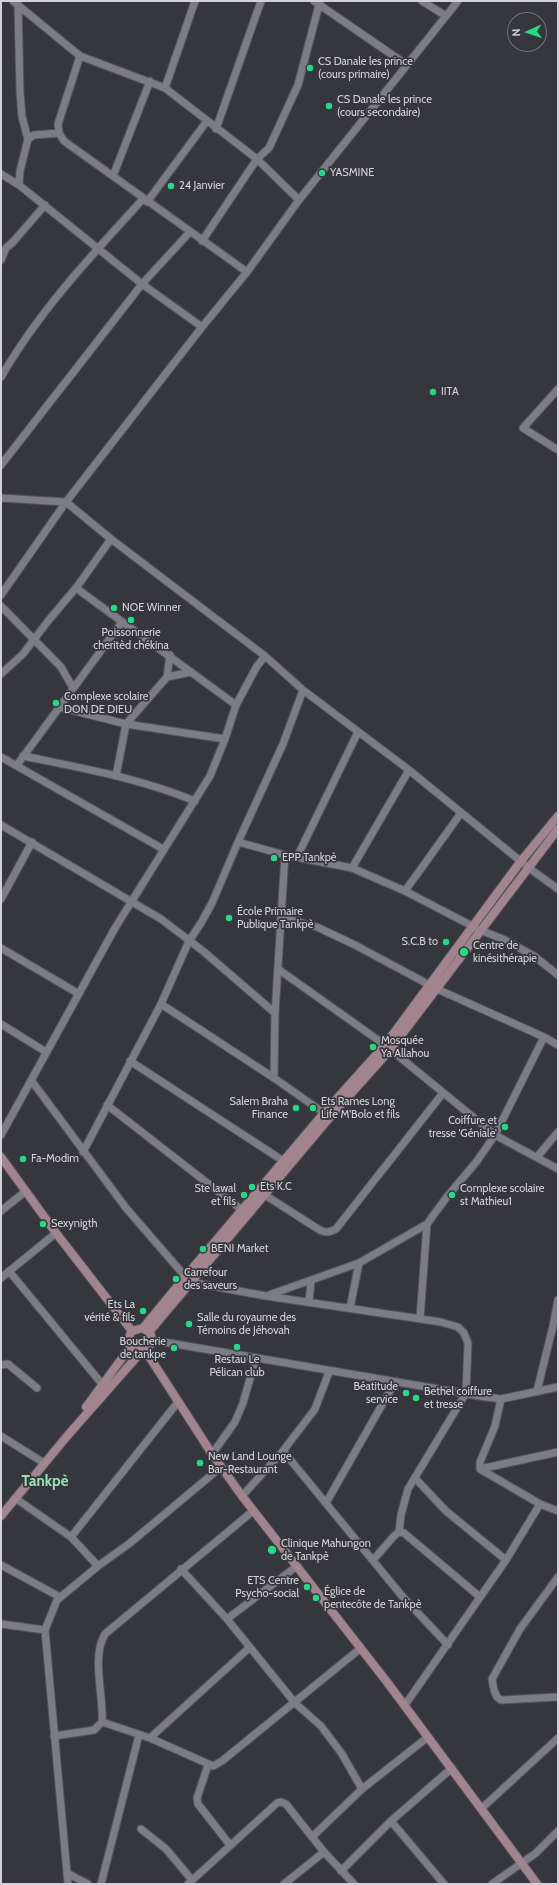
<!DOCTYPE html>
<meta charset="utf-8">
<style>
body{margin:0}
#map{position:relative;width:559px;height:1885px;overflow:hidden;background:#36363d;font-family:Cabin,sans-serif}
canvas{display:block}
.frame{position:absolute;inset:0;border:2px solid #d2d2d7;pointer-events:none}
.north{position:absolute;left:507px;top:12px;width:40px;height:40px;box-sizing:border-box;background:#36363d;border:1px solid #74747b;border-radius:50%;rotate:267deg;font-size:11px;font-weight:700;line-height:16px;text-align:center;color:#d2d2d7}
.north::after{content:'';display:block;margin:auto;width:14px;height:18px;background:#28d885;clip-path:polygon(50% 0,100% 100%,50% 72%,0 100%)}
</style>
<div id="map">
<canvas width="559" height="1885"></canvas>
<div class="frame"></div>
<div class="north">N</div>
</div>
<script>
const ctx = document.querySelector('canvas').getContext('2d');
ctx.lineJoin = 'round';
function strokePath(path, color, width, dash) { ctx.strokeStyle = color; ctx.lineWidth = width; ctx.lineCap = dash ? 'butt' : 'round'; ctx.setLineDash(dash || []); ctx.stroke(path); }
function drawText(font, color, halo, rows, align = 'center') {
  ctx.font = font + ' Cabin,sans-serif'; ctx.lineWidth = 3.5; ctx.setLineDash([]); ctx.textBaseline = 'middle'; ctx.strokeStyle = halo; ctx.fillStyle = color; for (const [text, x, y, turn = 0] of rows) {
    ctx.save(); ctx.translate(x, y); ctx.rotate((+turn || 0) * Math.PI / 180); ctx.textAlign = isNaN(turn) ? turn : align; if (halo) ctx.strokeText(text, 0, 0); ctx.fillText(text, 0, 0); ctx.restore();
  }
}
const street = new Path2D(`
 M13,1L80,56L165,88L257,159L299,200
 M314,1L407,65
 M422,1L446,16
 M18,6L20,92L22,117L28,139L20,171L19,185
 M80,56L58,124L59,133L64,141L247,272
 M165,88L195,1
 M216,129L261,1
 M28,139L34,135L59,133
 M1,174L19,185L142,284L202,327
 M113,176L150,81
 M147,202L207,121
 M202,241L257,159L269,148L298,85L320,1
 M1,260L6,248L13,242L45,205
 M1,377C39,311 92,255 143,199
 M558,389L523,428L558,450
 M1,465L142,284L189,233
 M1,498L66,502L111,539L265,656L303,690L409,770L529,868L558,889
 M76,588L236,705
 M1,595L66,502L202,327L247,272L299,200L458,1
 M1,606L61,667L73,688
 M1,674L23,654L48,621L76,588L111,539
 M167,677L191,672
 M59,707L126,724L225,739L236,705L257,666L265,656
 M23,756C81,768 140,778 195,801
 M1,757L163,849
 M17,765L122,622
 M116,776L126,724L167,677L170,655
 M1,825L161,919L203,951L275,1013
 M238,842L285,855L352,868L405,891L480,930L505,940L534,956L558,975
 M297,857L358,732
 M352,868L409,770
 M405,891L461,813
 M1,899L32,842
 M281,917L317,927L355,945L437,989L544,1037L558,1045
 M1,948L79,994
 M278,969L385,1045L495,1135L558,1169
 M161,1004L274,1078L324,1113
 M1,1024L46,1052
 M130,1061L288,1164
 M274,1078L275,1013L285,855
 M31,1080L126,1208L190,1282L266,1296L441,1322L458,1327L464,1333L468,1343L466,1393L408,1489L401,1515L399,1532
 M107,1105L242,1210
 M1,1135L115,928L210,776L225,739
 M83,1152L161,1004L189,941L201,923L212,903L238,842L283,744L303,690
 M537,1157L558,1132
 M265,1195L318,1229C325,1233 328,1233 336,1229L443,1093
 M1,1211L26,1191
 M9,1271L102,1384
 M1,1278L56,1233
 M269,1295L359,1263L427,1224L446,1198L477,1161L495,1135L544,1037
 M309,1302L311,1281
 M350,1308L359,1263
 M420,1318L427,1224
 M152,1340L479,1396L501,1399L558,1387
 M1,1365L8,1364L37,1388
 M537,1391L553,1326L558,1300
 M501,1399L495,1426L480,1462V1469L540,1504L558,1511
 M1,1436L44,1463
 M283,1451L402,1596L448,1645
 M212,1454L235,1422L243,1403L256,1358
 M480,1469L558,1452
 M415,1478L446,1511L506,1560
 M242,1496L283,1451L315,1409L329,1372
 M15,1498L71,1537L98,1566L130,1543L221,1467
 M326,1503L395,1382
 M71,1537L178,1402
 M373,1560L395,1535L399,1532L404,1533L480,1597
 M1,1565L60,1597
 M181,1569L227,1619L295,1703L321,1726L342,1754L362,1789
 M558,1577L520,1629L492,1679L494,1690L497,1697L501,1700L558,1697
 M227,1619L297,1566
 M1,1624L45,1630
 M405,1705L506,1560L540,1504
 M102,1722C104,1696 91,1658 105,1634L253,1511
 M54,1736L94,1730L102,1722L150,1738L213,1766L222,1761L361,1648
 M150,1738L249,1648
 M208,1765L197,1798L198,1804L230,1845
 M481,1809L558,1738
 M391,1821L444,1884
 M141,1829L166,1849L192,1880
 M312,1837L362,1789L428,1737
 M341,1871L391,1821L452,1768
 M67,1873L88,1884
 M68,1884L45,1630L57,1600L98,1566
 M101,1884L139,1735
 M188,1884L277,1803L281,1802L286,1804L324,1852L354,1884
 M284,1884L324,1852
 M492,1884L536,1853L558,1831`);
const secondary = new Path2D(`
 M1,1157L56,1233L132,1331
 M143,1328L151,1335V1344L144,1350H136C129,1344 127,1338 132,1331L143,1328L185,1277L324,1113L385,1045L521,861L558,816
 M149,1332L331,1116L390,1050L558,829
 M145,1350L212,1454L242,1496L387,1682L537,1884
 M86,1407L131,1346
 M1,1516L68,1435L142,1351`);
strokePath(street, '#54545a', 9);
strokePath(secondary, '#54545a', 10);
strokePath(street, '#7c7c84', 7);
strokePath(secondary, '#a2848e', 8);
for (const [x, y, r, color] of [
 [310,68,4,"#28d885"],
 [329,106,4,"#28d885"],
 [322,173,4,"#28d885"],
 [171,186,4,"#28d885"],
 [433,392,4,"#28d885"],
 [114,608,4,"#28d885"],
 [131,620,4,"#28d885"],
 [56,703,4,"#28d885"],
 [274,858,4,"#28d885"],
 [229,918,4,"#28d885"],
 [446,942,4,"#28d885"],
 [464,952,5,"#28d885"],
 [373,1047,4,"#28d885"],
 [296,1108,4,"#28d885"],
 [313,1108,4,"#28d885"],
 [505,1127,4,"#28d885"],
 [23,1159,4,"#28d885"],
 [252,1187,4,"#28d885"],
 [244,1195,4,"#28d885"],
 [452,1195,4,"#28d885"],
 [43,1224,4,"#28d885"],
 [203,1249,4,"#28d885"],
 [176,1279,4,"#28d885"],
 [143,1311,4,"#28d885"],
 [189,1324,4,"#28d885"],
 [237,1347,4,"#28d885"],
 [174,1348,4,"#28d885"],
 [406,1393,4,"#28d885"],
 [416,1398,4,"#28d885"],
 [200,1463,4,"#28d885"],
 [272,1550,5,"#28d885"],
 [307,1587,4,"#28d885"],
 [316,1598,4,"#28d885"]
]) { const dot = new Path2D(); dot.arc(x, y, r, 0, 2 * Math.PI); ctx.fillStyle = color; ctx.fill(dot); strokePath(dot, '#36363d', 1.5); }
drawText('11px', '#d2d2d7', '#36363d', [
 ["CS Danale les prince",318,62],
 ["(cours primaire)",318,75],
 ["CS Danale les prince",337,100],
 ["(cours secondaire)",337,113],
 ["YASMINE",330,173],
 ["24 Janvier",179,186],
 ["IITA",441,392],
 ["NOE Winner",122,608],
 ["Poissonnerie",131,633,"center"],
 ["cheritèd chékina",131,646,"center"],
 ["Complexe scolaire",64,697],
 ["DON DE DIEU",64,710],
 ["EPP Tankpè",282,858],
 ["École Primaire",237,912],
 ["Publique Tankpè",237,925],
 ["S.C.B to",438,942,"right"],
 ["Centre de",473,946],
 ["kinésithérapie",473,959],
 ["Mosquée",381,1041],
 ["Ya Allahou",381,1054],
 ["Salem Braha",288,1102,"right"],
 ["Finance",288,1115,"right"],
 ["Ets Rames Long",321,1102],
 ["Life M'Bolo et fils",321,1115],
 ["Coiffure et",497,1121,"right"],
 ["tresse 'Géniale'",497,1134,"right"],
 ["Fa-Modim",31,1159],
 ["Ets K.C",260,1187],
 ["Ste lawal",236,1189,"right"],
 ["et fils",236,1202,"right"],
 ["Complexe scolaire",460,1189],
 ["st Mathieu1",460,1202],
 ["Sexynigth",51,1224],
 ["BENI Market",211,1249],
 ["Carrefour",184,1273],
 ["des saveurs",184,1286],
 ["Ets La",135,1305,"right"],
 ["vérité & fils",135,1318,"right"],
 ["Salle du royaume des",197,1318],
 ["Témoins de Jéhovah",197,1331],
 ["Boucherie",166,1342,"right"],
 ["de tankpe",166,1355,"right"],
 ["Restau Le",237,1360,"center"],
 ["Pélican club",237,1373,"center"],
 ["Béatitude",398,1387,"right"],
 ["service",398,1400,"right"],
 ["Bethel coiffure",424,1392],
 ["et tresse",424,1405],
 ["New Land Lounge",208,1457],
 ["Bar-Restaurant",208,1470],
 ["Clinique Mahungon",281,1544],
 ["de Tankpè",281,1557],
 ["ETS Centre",299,1581,"right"],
 ["Psycho-social",299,1594,"right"],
 ["Églice de",324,1592],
 ["pentecôte de Tankpè",324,1605]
], 'left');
drawText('bold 15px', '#97e2b3', '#36363d', [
 ["Tankpè",45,1482]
]);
</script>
